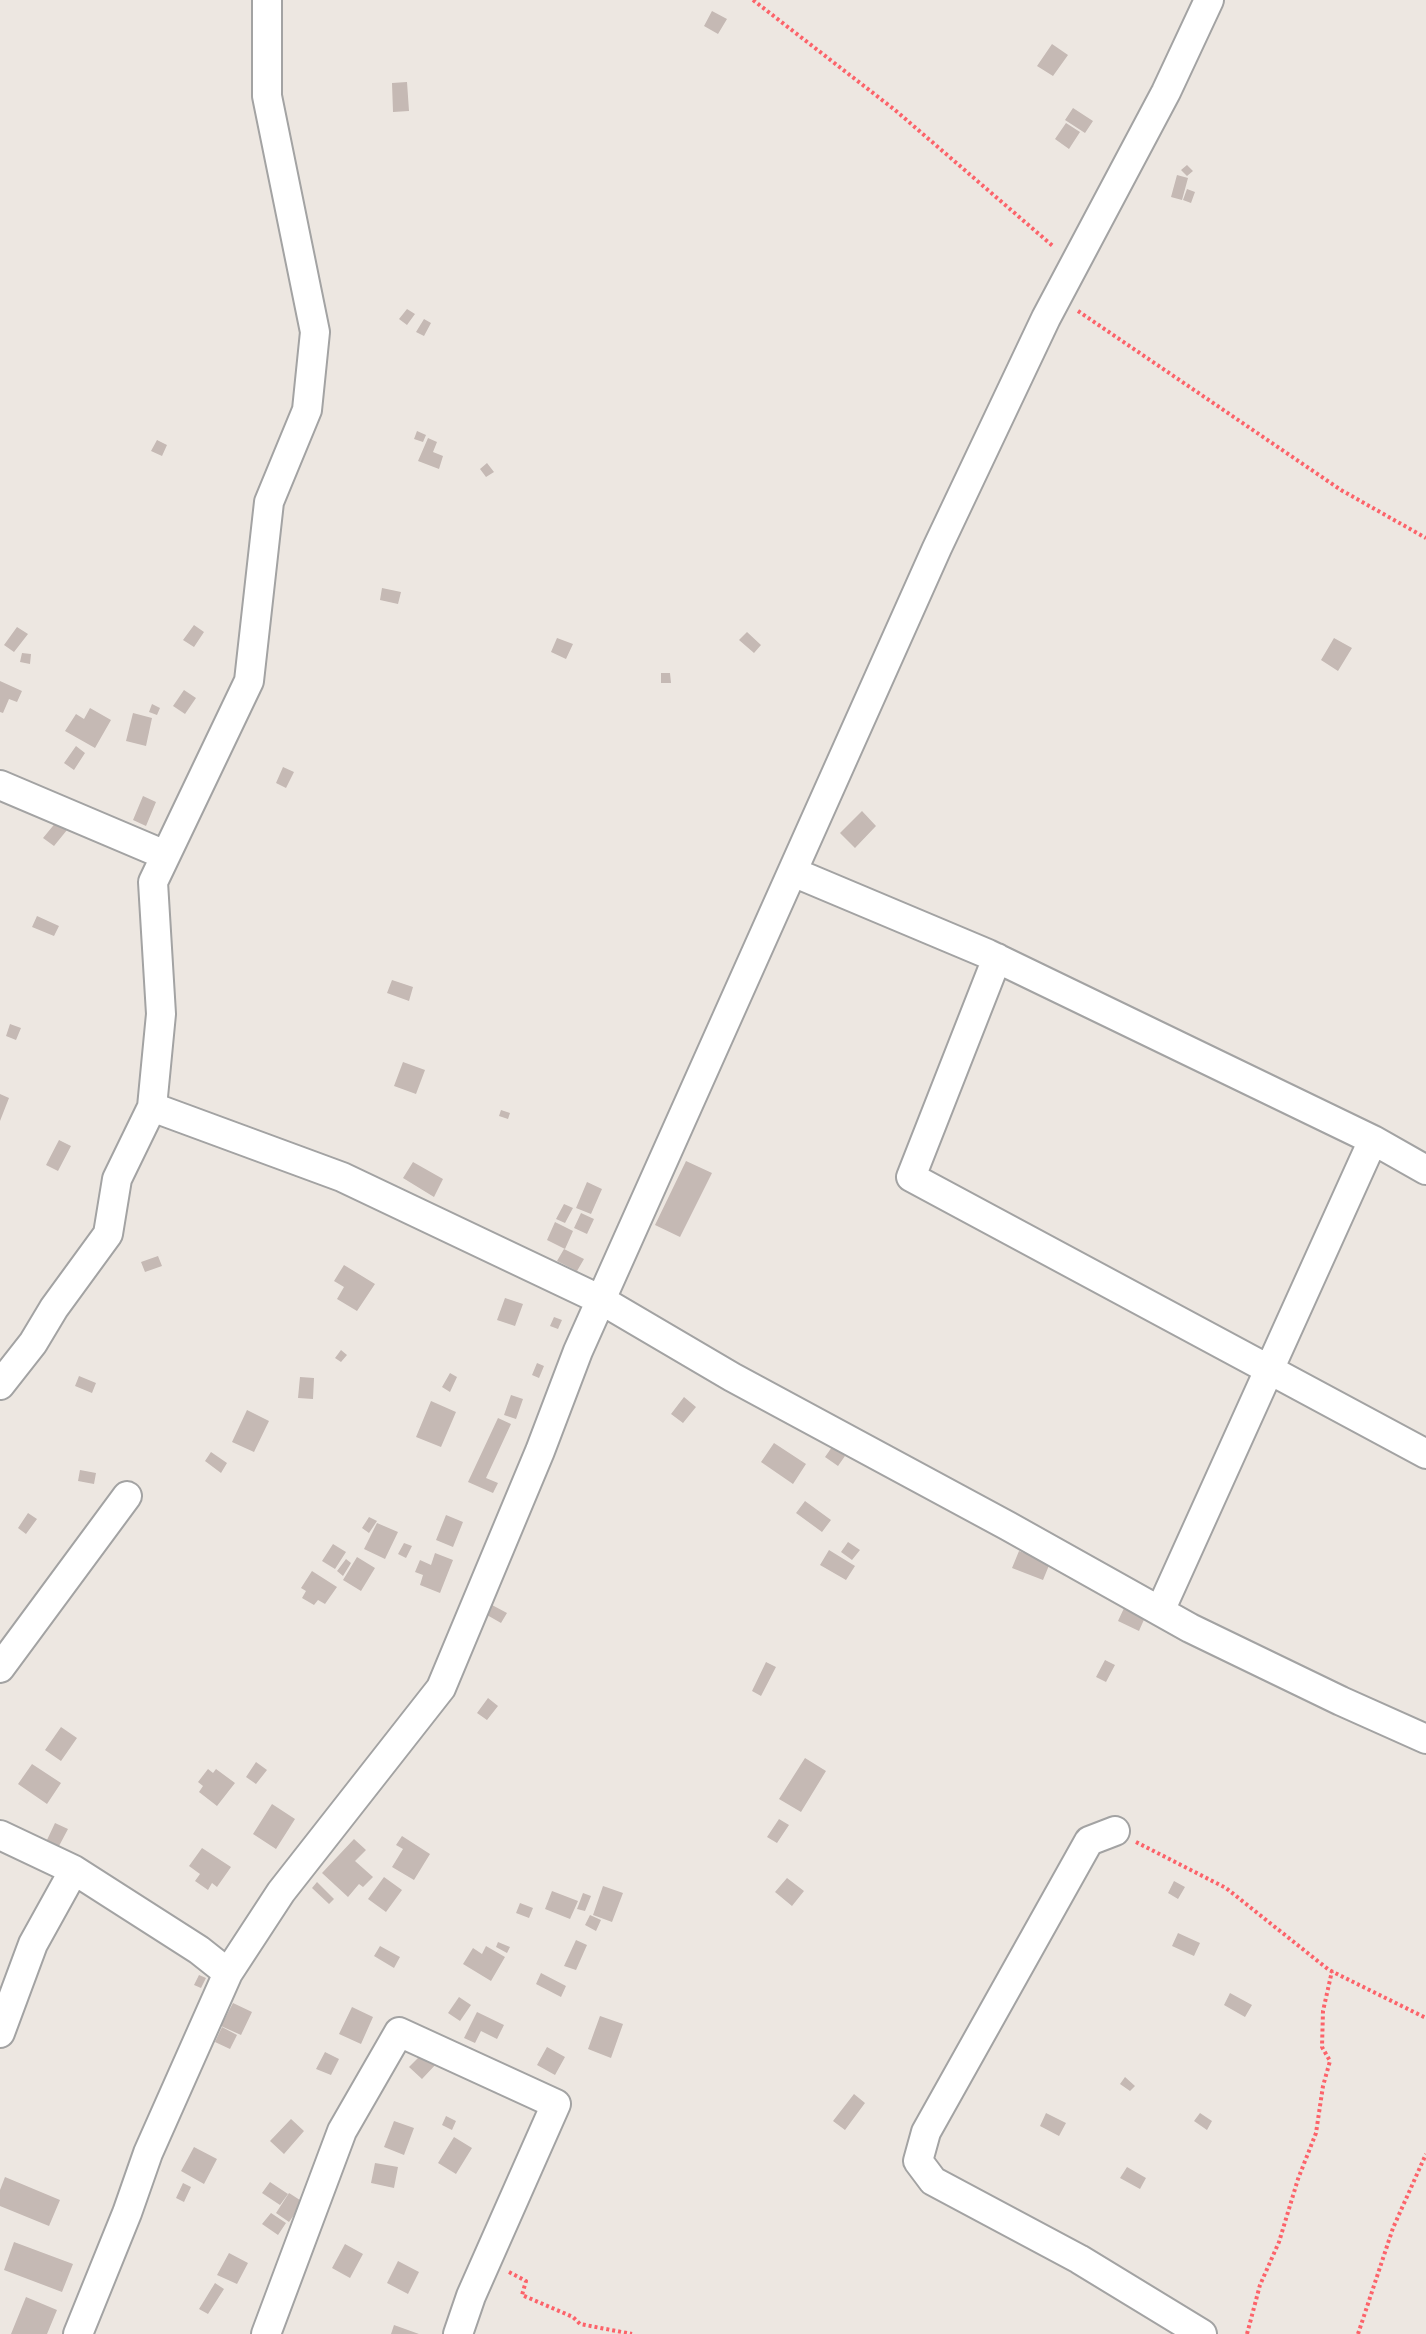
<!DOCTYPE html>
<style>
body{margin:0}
canvas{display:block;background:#ede7e1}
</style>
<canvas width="1426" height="2334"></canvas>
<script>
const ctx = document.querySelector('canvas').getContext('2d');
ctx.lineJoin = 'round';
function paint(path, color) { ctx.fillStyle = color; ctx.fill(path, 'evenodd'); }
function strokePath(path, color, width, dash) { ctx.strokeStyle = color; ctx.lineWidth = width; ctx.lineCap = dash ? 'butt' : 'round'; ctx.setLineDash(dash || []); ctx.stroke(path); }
paint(new Path2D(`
 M712,11L727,19L718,34L704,26Z
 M1052,44L1068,55L1053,76L1037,66Z
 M407,82L409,111L393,112L392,83Z
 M1073,108L1093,121L1085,133L1065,120Z
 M1066,123L1080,132L1069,149L1055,139Z
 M1187,165L1193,171L1187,176L1181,170Z
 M1177,175L1188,178L1182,200L1171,197Z
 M1187,189L1195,192L1191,203L1183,200Z
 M407,309L415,314L407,325L399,319Z
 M424,319L431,323L424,336L416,332Z
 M417,431L426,435L423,442L414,439Z
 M428,438L437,442L433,452L443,456L439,469L418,461Z
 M157,440L167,445L162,456L151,451Z
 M487,463L494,472L486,477L480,469Z
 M382,588L401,592L398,604L380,600Z
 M194,625L204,632L194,647L183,640Z
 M17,627L28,634L14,652L4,645Z
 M747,632L761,645L754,653L739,640Z
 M557,638L573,644L566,659L551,652Z
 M1334,638L1352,648L1338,671L1321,660Z
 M22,653L31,654L30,664L20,662Z
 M661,673H670L671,683H661Z
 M0,681L22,691L17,702L9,699L3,713L0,712Z
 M184,690L196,698L185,714L173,706Z
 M152,704L160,708L157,715L149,712Z
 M90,708L111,720L95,748L65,731L76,714L84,719Z
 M133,713L152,718L146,746L126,741Z
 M76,746L85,753L74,770L64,763Z
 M283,767L294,772L286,788L276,783Z
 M143,796L156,802L146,826L133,820Z
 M862,811L876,826L855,848L840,833Z
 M57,821L67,830L54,846L43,838Z
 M37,916L59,926L54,936L32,927Z
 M392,980L413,987L409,1001L387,993Z
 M10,1024L21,1028L16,1040L6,1036Z
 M403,1062L425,1070L416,1094L394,1086Z
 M0,1094L9,1098L0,1121Z
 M501,1110L510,1113L508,1119L499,1116Z
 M59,1140L71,1146L58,1171L46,1165Z
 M686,1161L712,1173L680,1237L655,1225Z
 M413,1162L443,1179L434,1197L403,1178Z
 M587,1182L602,1189L591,1214L576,1208Z
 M564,1204L573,1208L565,1223L556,1219Z
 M581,1213L594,1219L587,1234L574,1228Z
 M555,1222L573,1231L565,1249L547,1240Z
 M564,1249L584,1259L577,1271L557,1261Z
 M158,1256L162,1266L145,1272L141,1262Z
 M344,1265L375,1284L357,1311L337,1299L344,1287L334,1281Z
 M505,1298L523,1304L515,1326L497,1320Z
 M554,1317L562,1320L558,1329L550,1326Z
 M341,1350L347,1355L341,1362L335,1358Z
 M537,1363L544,1366L539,1378L532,1375Z
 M450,1373L457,1377L450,1392L442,1387Z
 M79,1376L96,1383L92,1393L75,1386Z
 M300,1377L314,1378L313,1399L298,1398Z
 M511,1395L523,1399L516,1419L504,1415Z
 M684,1397L696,1407L683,1423L671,1414Z
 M431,1401L456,1412L441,1447L416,1437Z
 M247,1410L269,1421L254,1452L232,1442Z
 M498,1418L511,1424L486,1478L498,1483L493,1493L468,1482Z
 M774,1443L806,1464L793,1484L761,1462Z
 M832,1447L845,1456L838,1466L825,1457Z
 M211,1452L227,1463L221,1473L205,1461Z
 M80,1470L96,1473L94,1484L78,1481Z
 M805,1501L831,1520L822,1532L796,1513Z
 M28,1513L37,1519L26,1534L18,1528Z
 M446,1515L463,1522L453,1547L436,1540Z
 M369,1517L377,1521L369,1533L362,1528Z
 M377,1523L398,1532L385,1559L364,1549Z
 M848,1542L860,1550L852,1560L841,1552Z
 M404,1543L412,1546L406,1558L398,1554Z
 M333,1544L346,1552L335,1569L322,1561Z
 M829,1550L855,1566L846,1580L820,1565Z
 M1019,1551L1050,1563L1043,1580L1012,1568Z
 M435,1553L453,1560L440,1593L420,1585L423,1575L415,1572L420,1560L431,1565Z
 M357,1557L375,1568L361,1591L343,1580Z
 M346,1559L351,1563L343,1576L337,1571Z
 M312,1571L337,1587L325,1604L318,1600L314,1605L302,1598L306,1591L301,1588Z
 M492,1605L507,1613L501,1623L487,1615Z
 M1125,1606L1146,1615L1139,1631L1118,1621Z
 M1105,1660L1115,1665L1106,1682L1096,1677Z
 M766,1662L776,1667L761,1696L752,1691Z
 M488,1698L498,1706L487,1720L477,1713Z
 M61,1727L77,1738L61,1761L45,1750Z
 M805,1758L826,1771L801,1812L779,1799Z
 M256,1762L267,1770L256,1784L246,1777Z
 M32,1764L61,1783L47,1804L18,1784Z
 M208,1769L213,1773L216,1769L235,1783L217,1806L199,1792L203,1786L198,1782Z
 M272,1804L295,1819L276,1849L253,1834Z
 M779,1819L789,1825L777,1843L767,1837Z
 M55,1823L68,1829L59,1846L47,1840Z
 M402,1836L430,1854L414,1880L392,1867L403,1849L396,1845Z
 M354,1839L366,1850L355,1861L373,1877L363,1887L359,1884L348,1897L322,1873Z
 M202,1848L231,1867L217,1887L212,1883L208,1890L195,1881L200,1874L189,1866Z
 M384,1877L402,1890L386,1912L368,1899Z
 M787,1878L804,1891L792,1906L775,1892Z
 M1174,1881L1185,1887L1178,1899L1168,1893Z
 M317,1882L334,1899L329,1904L312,1888Z
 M603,1886L623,1893L612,1922L593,1915Z
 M552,1891L578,1901L570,1919L545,1909Z
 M583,1893L591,1896L585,1911L577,1909Z
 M520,1903L533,1908L529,1918L516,1913Z
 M590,1915L601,1920L596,1931L585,1925Z
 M1178,1933L1200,1943L1194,1956L1172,1946Z
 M576,1940L587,1945L576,1970L564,1966Z
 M498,1942L510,1947L507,1953L496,1947Z
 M380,1946L400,1957L394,1968L374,1956Z
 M486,1946L505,1957L491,1981L463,1964L473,1948L482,1954Z
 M541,1973L566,1986L561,1997L536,1984Z
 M199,1975L206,1978L201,1988L194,1985Z
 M1230,1993L1252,2005L1245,2017L1224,2005Z
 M459,1997L471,2005L460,2021L448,2013Z
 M233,2003L252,2012L241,2035L221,2026Z
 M352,2007L373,2017L361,2044L339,2034Z
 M477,2012L504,2025L497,2039L481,2031L475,2043L464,2038Z
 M600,2016L623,2024L611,2058L588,2049Z
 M222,2027L237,2035L230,2049L215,2042Z
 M547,2047L565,2057L555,2075L537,2065Z
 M425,2051L438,2062L422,2079L409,2067Z
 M325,2052L339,2059L331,2075L316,2069Z
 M1125,2077L1135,2086L1130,2091L1120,2084Z
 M854,2094L865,2103L845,2130L833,2121Z
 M1046,2113L1066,2123L1059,2136L1040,2126Z
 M1200,2113L1212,2121L1207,2130L1194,2121Z
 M446,2116L456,2121L452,2130L442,2125Z
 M291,2119L304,2131L284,2154L270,2141Z
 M394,2121L414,2128L404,2155L384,2147Z
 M454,2137L472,2148L456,2174L438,2163Z
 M194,2147L217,2159L204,2184L181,2171Z
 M375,2163L398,2167L394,2188L371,2183Z
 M1127,2167L1146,2178L1140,2189L1120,2178Z
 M5,2177L60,2200L49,2226L0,2206V2190Z
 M270,2182L288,2194L280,2205L262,2193Z
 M183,2183L191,2187L184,2202L176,2198Z
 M289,2193L303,2202L289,2222L276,2213Z
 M271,2213L286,2223L278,2235L262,2224Z
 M14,2242L73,2264L62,2292L4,2270Z
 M345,2244L363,2254L350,2278L332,2268Z
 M229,2253L248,2263L237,2284L217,2275Z
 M398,2261L419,2272L408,2294L387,2283Z
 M215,2283L224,2289L208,2314L199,2309Z
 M26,2297L57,2310L47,2334H11Z
 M394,2325L419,2334H391Z`), '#c5b9b4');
const street = new Path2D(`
 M267,0V96L315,332L307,410L269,502L249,681L153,882L161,1014L152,1107L342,1177L601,1300L732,1377L1008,1526L1190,1628L1341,1701L1426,1739
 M0,785L165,855
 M793,872L988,954L1373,1140L1426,1170
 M997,958L911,1177L1426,1454
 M0,1385L33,1343L54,1308L108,1234L117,1179L152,1107
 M1160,1611L1373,1140
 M0,1668L127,1496
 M1115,1831L1089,1841L926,2132L918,2161L933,2181L1079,2259L1202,2334
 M0,1835L74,1870L199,1950L228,1973
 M0,2033L33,1944L74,1870
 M78,2334L127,2213L148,2153L228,1973L281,1892L441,1688L540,1451L578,1351L937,548L1046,318L1166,92L1209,0
 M266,2334L342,2131L399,2032L556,2104L471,2296L458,2334`);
strokePath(street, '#a3a3a3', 32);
strokePath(new Path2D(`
 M753,0L895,110L1054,247
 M1078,311L1341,490L1426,538
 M1136,1842L1226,1888L1329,1970L1426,2018
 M509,2272L526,2281L522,2295L573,2317L580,2324L632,2334
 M1247,2334L1260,2285L1279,2242L1298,2179L1316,2133L1323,2086L1330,2061L1322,2047L1323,2011L1332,1971
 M1358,2334L1393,2228L1426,2154`), '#fc636a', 4, [3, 3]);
strokePath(street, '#fff', 28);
</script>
